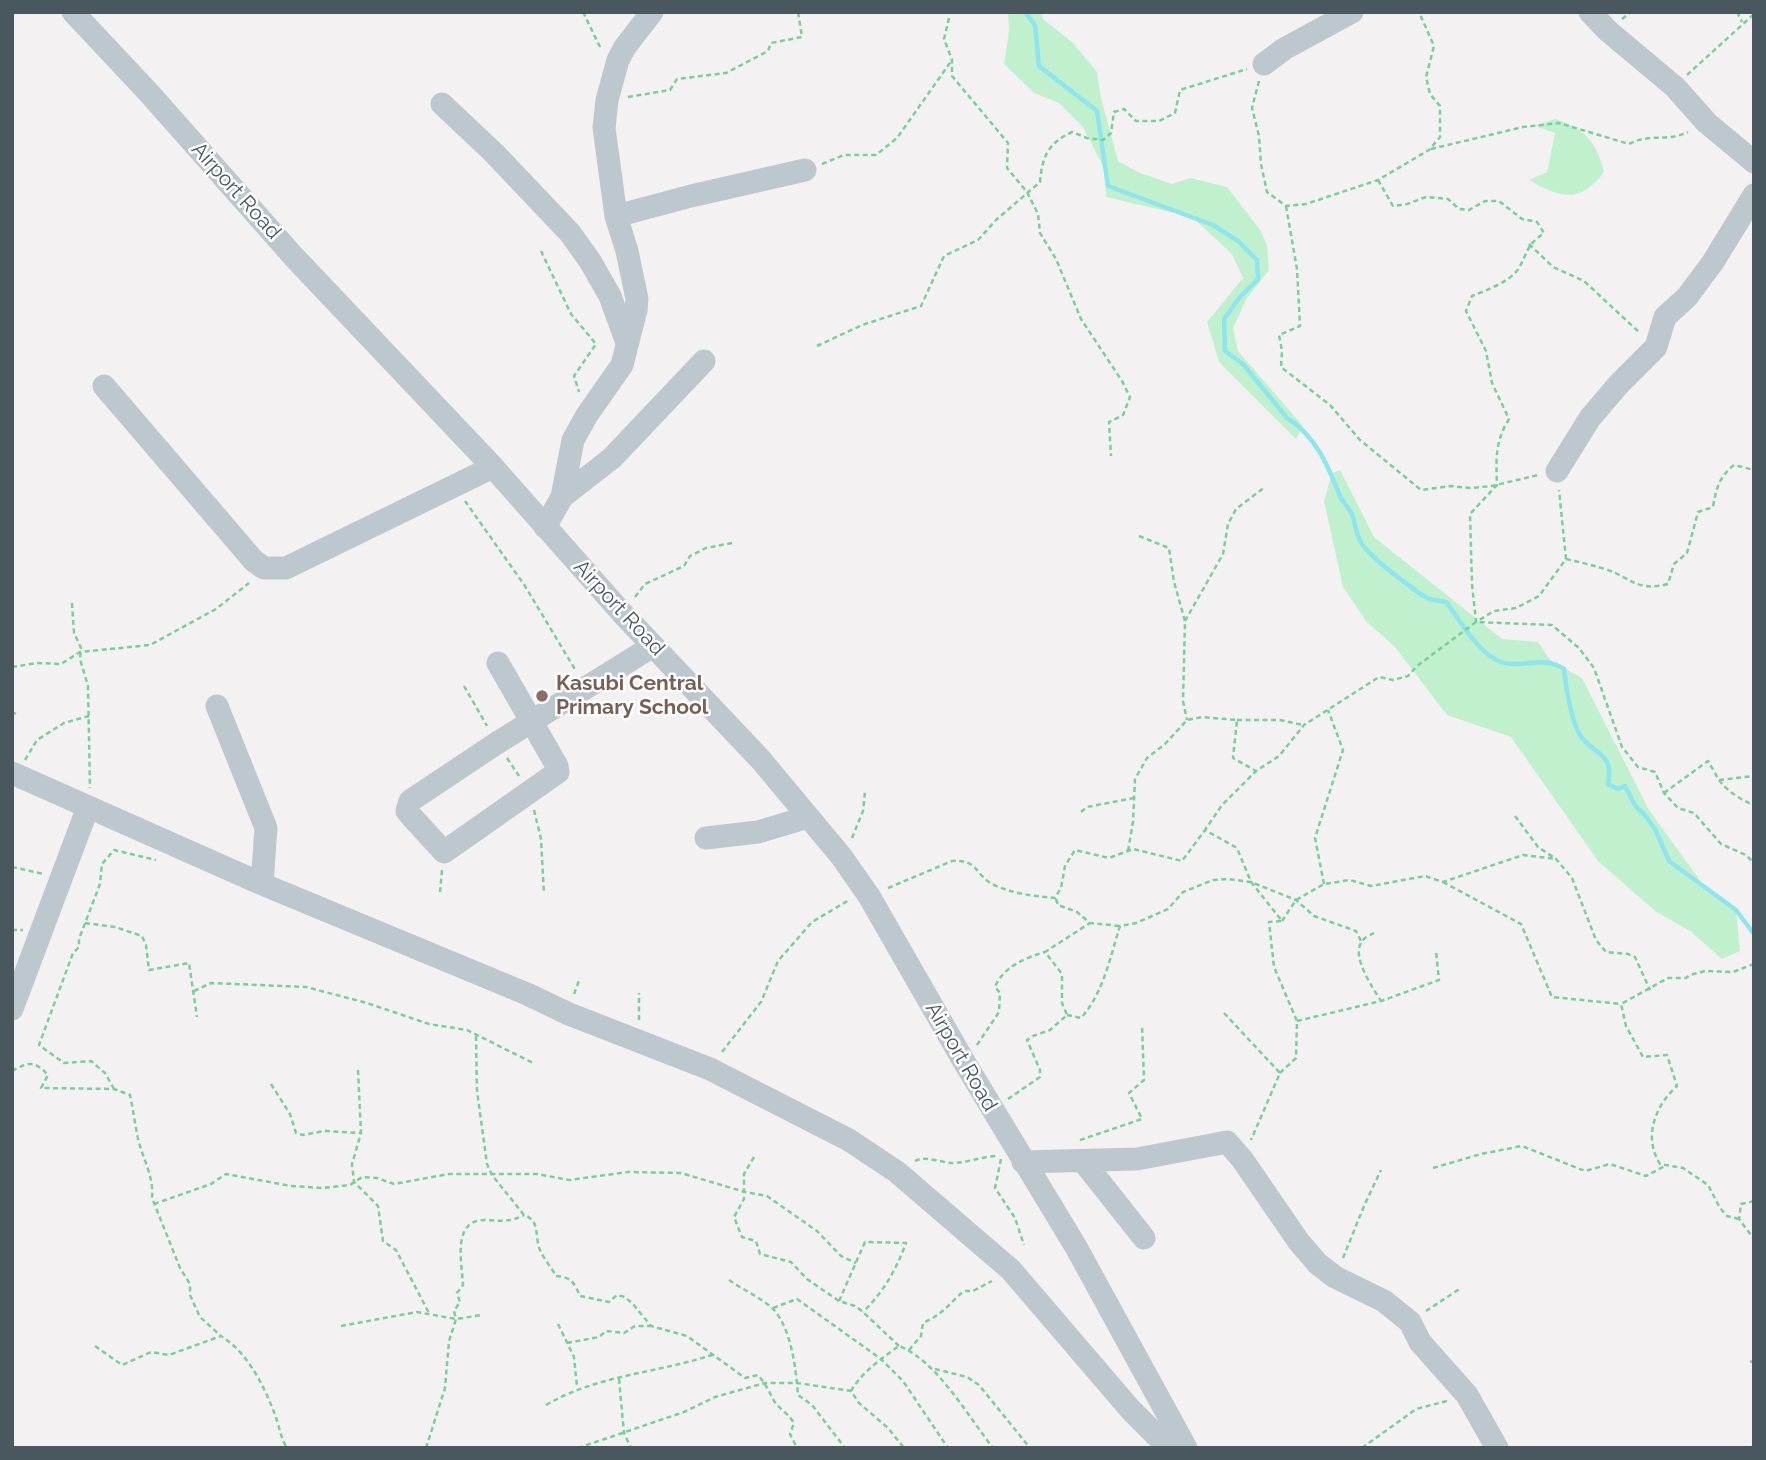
<!DOCTYPE html>
<style>
body{margin:0}
#map{position:relative;width:1766px;height:1460px;overflow:hidden;background:#f4f1f2;font-family:Raleway,sans-serif}
canvas{display:block}
.frame{position:absolute;inset:0;border:14px solid #49575f;pointer-events:none}
</style>
<div id="map">
<canvas width="1766" height="1460"></canvas>
<div class="frame"></div>
</div>
<script>
const ctx = document.querySelector('canvas').getContext('2d');
ctx.lineJoin = 'round';
function paint(path, color) { ctx.fillStyle = color; ctx.fill(path, 'evenodd'); }
function strokePath(path, color, width, dash) { ctx.strokeStyle = color; ctx.lineWidth = width; ctx.lineCap = dash ? 'butt' : 'round'; ctx.setLineDash(dash || []); ctx.stroke(path); }
function drawText(font, color, halo, rows, align = 'center') {
  ctx.font = font + ' Raleway,sans-serif'; ctx.lineWidth = 5; ctx.setLineDash([]); ctx.textBaseline = 'middle'; ctx.strokeStyle = halo; ctx.fillStyle = color; for (const [text, x, y, turn = 0] of rows) {
    ctx.save(); ctx.translate(x, y); ctx.rotate((+turn || 0) * Math.PI / 180); ctx.textAlign = isNaN(turn) ? turn : align; if (halo) ctx.strokeText(text, 0, 0); ctx.fillText(text, 0, 0); ctx.restore();
  }
}
paint(new Path2D(`
 M1008,12H1041L1043,19L1073,43L1097,72L1101,98L1118,161L1140,173L1172,184L1190,178L1227,187L1261,231L1267,246L1269,270L1247,298L1233,328L1238,351L1303,426L1296,439L1219,362L1207,322L1243,278L1232,254L1192,217L1106,197L1104,168L1083,127L1059,103L1034,93L1004,64L1009,31Z
 M1555,119C1584,128 1597,142 1604,172C1581,204 1560,198 1529,180L1547,172L1555,133L1535,126Z
 M1340,470L1374,537L1502,639L1538,642L1551,661L1582,678L1649,810L1707,890L1736,910L1740,951L1722,959L1690,931L1655,911L1598,861L1511,737L1447,715L1395,647L1366,621L1343,587L1324,501L1332,473Z`), '#c1f0ce');
strokePath(new Path2D(`
 M1025,12L1035,25L1039,66L1097,111L1108,186L1213,225L1238,241L1257,260L1258,279L1240,297L1224,319L1225,351L1243,364L1287,418C1316,436 1328,466 1340,496C1343,503 1349,508 1352,514C1356,525 1355,534 1362,544C1373,560 1403,581 1419,593L1429,599L1446,602C1462,622 1482,663 1511,664C1533,665 1545,657 1564,669C1566,686 1571,720 1580,735C1593,755 1615,752 1608,784L1618,789L1625,786L1636,807L1644,814L1655,829L1669,861L1736,910L1754,934`), '#8ee5ed', 4.5);
strokePath(new Path2D(`
 M583,12L601,49
 M1737,12L1742,22
 M949,18L944,39L952,60V76L1008,143L1007,168L1027,192L1038,214L1040,233L1056,259L1081,319L1122,381L1130,397L1123,415L1109,422L1111,456
 M1622,19L1631,12
 M1687,75L1754,14
 M1259,81L1252,108L1259,136L1261,164L1267,192L1286,206L1306,204L1378,180L1429,150L1440,137V106L1430,94L1426,77L1434,46L1419,12
 M628,97L670,90L677,79L726,73L768,51L771,43L802,37L798,12
 M1431,149L1523,127L1559,123L1629,144C1650,133 1668,142 1688,132
 M822,164L844,155H876L897,138L952,60
 M1378,180L1393,206L1407,204L1426,197L1448,199L1459,209L1469,210L1485,201H1499L1522,219L1537,222L1544,233C1525,247 1529,250 1519,268C1510,282 1487,290 1472,296L1466,311L1486,351L1492,383L1509,419C1495,442 1496,458 1497,485L1470,514L1472,584L1476,622L1494,611L1516,608L1539,596L1566,559L1559,490
 M1286,206L1297,269L1300,326L1279,335L1282,351L1281,367L1330,405L1360,440L1421,490L1451,486L1470,488L1492,486L1538,475
 M1529,244L1553,267L1584,281L1640,333
 M541,251L571,314L596,344L574,376L579,392
 M817,346L862,325L921,306L944,256L978,240L996,220L1040,182C1042,157 1048,143 1072,132L1087,138L1103,140L1111,133L1114,112L1124,109L1136,121H1159L1175,113L1180,90L1247,69
 M465,501L525,586L576,671
 M1139,536L1169,548L1174,582L1185,621L1183,701L1187,720
 M1566,559C1579,562 1592,565 1605,569C1632,578 1636,592 1668,584L1674,564L1687,553L1698,512L1713,507C1716,489 1719,477 1734,465L1754,470
 M635,597L645,584L684,566L690,556L706,548L732,543
 M72,603L74,633L81,648L80,659L88,686L90,788
 M1185,621L1223,554L1228,524L1236,509L1265,487
 M12,667L37,663L61,664L80,652L150,645L216,609L249,583
 M464,686L487,726
 M12,712L16,714
 M1237,720H1280L1303,725
 M507,758L519,776
 M25,760L37,740L64,723L89,716
 M1719,780C1728,792 1741,800 1754,805
 M1664,793L1708,761L1719,780L1754,776
 M534,810L541,839L544,894
 M1081,812L1087,807L1134,798
 M1515,816L1538,847L1556,859L1572,878L1596,940L1606,952L1628,954L1635,957L1650,990
 M852,838L863,811L865,792
 M1128,851L1133,822L1135,779L1147,758L1165,744L1187,720L1202,717L1237,720L1233,758L1256,771
 M12,867L44,874
 M1443,882L1521,924L1552,997L1621,1004
 M1324,884L1315,838L1343,750L1328,710
 M888,888L952,861C979,859 974,875 994,885C1014,894 1034,896 1055,898L1061,888L1065,866L1075,850L1109,858L1133,849L1182,861L1205,830
 M440,892L442,870
 M1056,899L1058,905L1077,912L1090,923L1120,926
 M1282,921L1296,900L1324,884L1350,880L1371,886L1425,876L1443,882L1523,855L1556,859
 M85,923L115,927L142,936L146,945L149,970L189,963L197,1017
 M12,930H23
 M1374,933C1370,935 1363,938 1361,943C1352,958 1373,988 1381,1001
 M194,991L211,983L306,987L367,1003L429,1024L467,1030L535,1064
 M574,994L580,978
 M1224,1013L1280,1073L1251,1140
 M1067,1015L1081,1018C1104,992 1110,957 1120,926L1136,923L1168,909L1183,892L1213,880L1228,879L1251,882L1296,900L1314,916L1356,931L1361,941
 M639,1020V993
 M1297,1021L1381,1001L1439,980L1436,952
 M476,1036L477,1091L487,1164L492,1175L524,1215C541,1221 534,1236 540,1250C544,1259 551,1267 556,1276C571,1277 574,1282 580,1296L609,1302L617,1295L625,1297L633,1304L651,1326L687,1336L745,1378L758,1375C765,1383 769,1391 774,1401C779,1409 788,1413 794,1423L790,1434L797,1448
 M977,1045L999,1012L1000,993L995,987C1003,967 1025,958 1045,952
 M722,1052L761,1002L778,961L812,922L849,900
 M358,1070L361,1133L352,1164L354,1182L378,1206L383,1241L396,1250L430,1315
 M12,1071C29,1062 34,1060 48,1075L41,1088L114,1089L130,1095C133,1109 135,1124 138,1139C143,1159 154,1177 152,1198L180,1268L190,1284V1295L200,1317L221,1336
 M1280,1073L1296,1058L1297,1021L1274,967L1269,922L1282,921L1251,882L1237,848L1205,830L1222,805L1256,771L1279,756L1304,725L1379,677L1393,680L1408,676L1417,666L1476,622L1552,625L1579,648L1594,668L1622,747L1638,767L1655,772L1664,793L1678,808L1694,813L1721,844L1746,855L1754,863
 M271,1084L290,1114L296,1133L303,1135L324,1131L361,1133
 M114,1089L105,1073L91,1061L64,1063L39,1045L73,953L79,947V939L100,884L102,864L114,850L156,860
 M1008,1099L1040,1077V1070L1027,1040L1033,1036L1050,1030L1067,1015L1062,1003V974L1045,952L1090,923
 M1080,1140L1142,1119L1129,1093L1144,1080L1142,1025
 M754,1157L744,1174V1199L734,1217L742,1237L756,1241L760,1254L791,1262L807,1279L839,1301L855,1306L863,1312L899,1346
 M1001,1159L995,1188L1015,1218L1024,1245
 M915,1161C926,1155 941,1163 953,1163C968,1163 982,1156 997,1156
 M1433,1168L1481,1154L1522,1146L1585,1171L1610,1164L1646,1176L1665,1166
 M1754,1201L1741,1204L1739,1219L1754,1239
 M154,1204L211,1184L226,1174L291,1186L322,1188L350,1185L362,1177L377,1178L394,1184L449,1174H537L569,1180L628,1172L681,1173L745,1192L767,1196L817,1231L841,1256L856,1263
 M1739,1219L1727,1216L1720,1208L1708,1185L1683,1168L1660,1164C1643,1137 1655,1106 1677,1086L1667,1055L1643,1057L1626,1026L1621,1004L1668,978H1686L1690,975L1705,971L1733,972L1754,964
 M1343,1258L1364,1206L1381,1170
 M729,1280C742,1289 759,1297 771,1307C791,1325 796,1369 798,1395L812,1405L845,1448
 M839,1301L865,1242L906,1243C896,1270 884,1291 863,1312
 M773,1308L797,1299L881,1359L903,1381L948,1448
 M1426,1311L1461,1288
 M558,1324L574,1357L577,1387
 M341,1326L417,1312L456,1319L482,1315
 M567,1343L599,1337L606,1331L624,1333L635,1326H651
 M95,1346L122,1365L151,1352L169,1355L221,1336C247,1352 263,1384 274,1412C279,1424 280,1437 287,1448
 M909,1350L921,1336L923,1323C945,1313 946,1306 964,1291H973L992,1281
 M1750,1361L1754,1363
 M935,1369L967,1377L979,1385L1030,1448
 M619,1379L624,1433L631,1448
 M851,1391C862,1372 882,1358 899,1346C936,1360 968,1416 993,1448
 M546,1405C597,1375 657,1373 712,1355
 M426,1448L445,1388L449,1341L456,1319L454,1311L460,1302L457,1293L463,1285C462,1263 451,1218 487,1220C501,1221 511,1222 524,1215
 M578,1448L684,1412L715,1397L765,1383H797L851,1391L859,1403L888,1428L904,1448
 M1362,1448L1416,1409L1447,1401
 M1749,1448L1754,1446`), '#78cf9a', 2.5, [5, 3.5]);
strokePath(new Path2D(`
 M73,12L149,93L294,257L493,467L622,613L761,760L841,856L869,896L963,1060L1076,1247L1186,1448
 M1590,12L1608,31L1675,87L1707,123L1754,162
 M1264,64L1284,49L1352,12
 M442,104L494,153L570,233L590,261L610,296L627,343
 M616,216L691,196L805,170
 M104,386L254,561L264,568H286L493,467
 M1557,471L1590,418L1619,384L1656,347L1665,317L1687,297L1713,262L1754,195
 M562,497L612,458L704,361
 M545,527L562,497L573,440L587,415L622,365L636,310L637,299L627,251L616,216L604,128L607,100L618,60L625,47L652,12
 M498,663L557,766L558,772L444,852L411,816L407,811L410,801L497,743L653,646
 M217,706L266,828L262,884
 M12,773L262,884L527,994L569,1014L710,1069L849,1140L897,1172L1011,1270L1130,1409L1169,1448
 M706,838L758,832L808,817
 M12,1009L88,807
 M1083,1161L1144,1238
 M1023,1162L1137,1159L1227,1142L1242,1159L1299,1242L1318,1264L1335,1277L1384,1301L1410,1322L1420,1342L1467,1395L1497,1448`), '#bdc8ce', 23);
for (const [x, y, r, color] of [
 [542,696,7,"#8d6e63"]
]) { const dot = new Path2D(); dot.arc(x, y, r, 0, 2 * Math.PI); ctx.fillStyle = color; ctx.fill(dot); strokePath(dot, '#fff', 2.5); }
drawText('21px', '#49575f', '#fff', [
 ["Airport Road",236,191,48],
 ["Airport Road",619,608,47],
 ["Airport Road",961,1057,60]
]);
drawText('bold 21px', '#785e54', '#fff', [
 ["Kasubi Central",556,684],
 ["Primary School",556,708]
], 'left');
</script>
